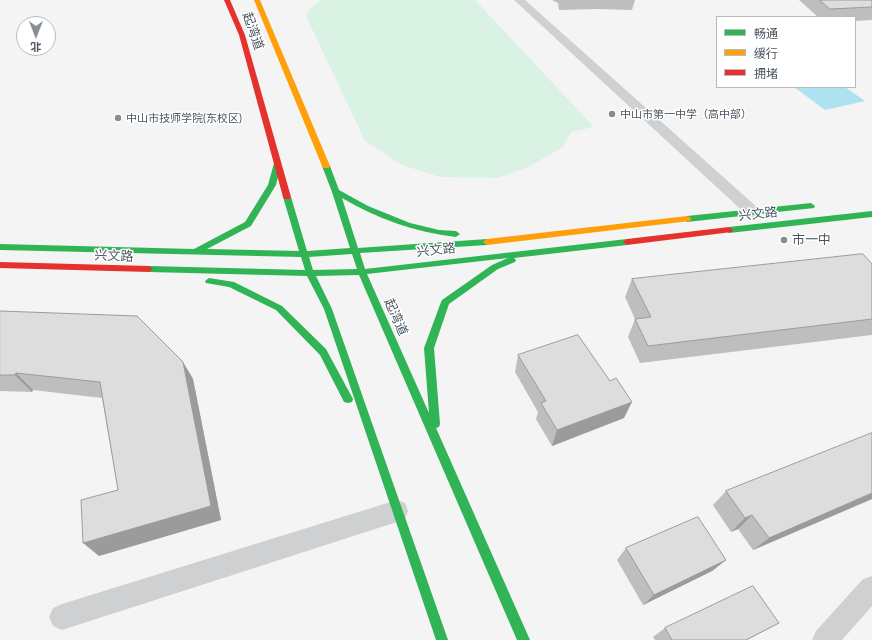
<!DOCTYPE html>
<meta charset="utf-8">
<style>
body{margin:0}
#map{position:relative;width:872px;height:640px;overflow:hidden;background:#f4f4f4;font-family:Lato,"Noto Sans SC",sans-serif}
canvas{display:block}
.legend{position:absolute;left:716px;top:16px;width:140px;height:72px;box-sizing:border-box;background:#fff;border:1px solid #b7bbc0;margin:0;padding:5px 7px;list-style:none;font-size:12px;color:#4a5661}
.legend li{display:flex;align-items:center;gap:8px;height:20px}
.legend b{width:20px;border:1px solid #b7bbc0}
.north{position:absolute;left:16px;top:16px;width:40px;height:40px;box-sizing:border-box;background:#fff;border:1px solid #b7bbc0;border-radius:50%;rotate:180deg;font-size:11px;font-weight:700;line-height:16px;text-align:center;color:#4a5661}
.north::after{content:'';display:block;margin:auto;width:14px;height:18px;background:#868d94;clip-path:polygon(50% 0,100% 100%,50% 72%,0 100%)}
</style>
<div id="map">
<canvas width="872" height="640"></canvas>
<ul class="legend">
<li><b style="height:5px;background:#30b455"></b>畅通</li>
<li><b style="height:5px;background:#ff9f0a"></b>缓行</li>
<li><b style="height:5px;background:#e5322d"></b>拥堵</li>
</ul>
<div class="north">北</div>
</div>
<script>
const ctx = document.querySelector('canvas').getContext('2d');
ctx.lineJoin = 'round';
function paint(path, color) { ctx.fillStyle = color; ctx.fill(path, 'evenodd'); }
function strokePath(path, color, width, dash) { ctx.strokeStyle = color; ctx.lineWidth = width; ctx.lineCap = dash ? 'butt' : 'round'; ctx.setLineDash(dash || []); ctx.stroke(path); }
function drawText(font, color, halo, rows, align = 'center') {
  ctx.font = font + ' Lato,"Noto Sans SC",sans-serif'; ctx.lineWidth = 3; ctx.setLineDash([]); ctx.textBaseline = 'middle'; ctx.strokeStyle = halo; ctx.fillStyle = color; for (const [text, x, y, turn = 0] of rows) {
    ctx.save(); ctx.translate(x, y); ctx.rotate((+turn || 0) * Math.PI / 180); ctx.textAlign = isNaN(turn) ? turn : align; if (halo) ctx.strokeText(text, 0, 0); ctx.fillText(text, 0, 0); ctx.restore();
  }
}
paint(new Path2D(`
 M321,0H475L594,127L571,132L563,147L528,167L497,178L440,177L402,165L365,141L306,16L311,8Z`), '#d9f2e3');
paint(new Path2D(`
 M794,87H845L865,101L825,110Z`), '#aee2f0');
paint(new Path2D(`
 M514,0H525L758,208L761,212L758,216L753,217L748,216Z
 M397,500L405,503L408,511L405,519L397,522L62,630L53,626L49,617L53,608L62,604Z
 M872,576V606L842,640H812L816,631L863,579Z`), '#ced0d2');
paint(new Path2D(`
 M274,163H277L281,165L276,185L251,226L207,249L299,251L283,197L287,195L291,197L307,251L350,248L332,192L322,166L326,164L330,166L339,190L368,206L410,223L439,230L456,231L460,234L456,237C414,232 378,219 342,198L358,248L487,239L491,242L487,245L360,253L365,269L627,239L631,242L627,245L514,258L516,260L515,262L498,269L449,304L434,348L440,424L439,427L436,428L530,640H517L359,275L316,276L332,309L448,640H436L324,309L307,276L149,272L145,269L149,266L305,270L301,257L0,250V244L194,249L245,222L268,185ZM352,254L357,269L313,270L309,257ZM508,258L492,265L442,300L441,302L424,348L429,413L367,274Z
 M811,203L815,206L814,208L687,222L683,219L687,216Z
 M872,211V217L729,233L725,230L729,227Z
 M209,278L234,282L282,306L326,349L353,399L352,402L348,403L344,402L320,355L276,310L229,287L206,283L205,281Z`), '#30b455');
paint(new Path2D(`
 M254,0H260L330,166L329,168H323L322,166Z
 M687,216L690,217L691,219L690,221L487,245L483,242L487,239Z`), '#ff9f0a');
paint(new Path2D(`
 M224,0H230L245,35L291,197L290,199H284L283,197L239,35Z
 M729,227L733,230L732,232L627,245L623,242L627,239Z
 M0,262L149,266L153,269L149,272L0,268Z`), '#e5322d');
paint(new Path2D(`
 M552,0H635L632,10L597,9L559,10L558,3Z
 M799,0H872V20L855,21V17H818Z
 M872,264V335L640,363L628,337L635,319L625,297L632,279Z
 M0,311L183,362L193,379L221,520L99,556L118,490L102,398L33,390L32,392L0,391Z
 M518,355L624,418L552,446L536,419L538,412L515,372Z
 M726,491L872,499L753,550L738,529L731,532L713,505Z
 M626,548L726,560L712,571L643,605L617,560Z
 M779,623L747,640H655L653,637L665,628Z`), '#bebebf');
paint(new Path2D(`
 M183,362L193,379L221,520L99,556L83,543L211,506Z
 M16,373L33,390L32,392L15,375Z
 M632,402L624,418L552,446L557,430Z
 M872,493V499L753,550L769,538Z
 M752,515L738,529L731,532L745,518Z
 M726,560L712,571L643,605L654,595Z`), '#9b9b9b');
const building = new Path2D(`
 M820,0H872V7L830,9Z
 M863,254L872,264V319L648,346L635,319L651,317L632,279Z
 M0,311L137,316L183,362L211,506L83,543L81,500L118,490L100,382L16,373L15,375H0Z
 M578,335L610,381L616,378L632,402L557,430L541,403L546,401L518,355Z
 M872,433V493L769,538L752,515L745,518L726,491Z
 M698,517L726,560L654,595L626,548Z
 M753,586L779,623L746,640H672L665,628Z`);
paint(building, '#ddddde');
strokePath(building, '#9b9b9b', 1);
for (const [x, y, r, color] of [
 [612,114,4,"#868d94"],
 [118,118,4,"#868d94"],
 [784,240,4,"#868d94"]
]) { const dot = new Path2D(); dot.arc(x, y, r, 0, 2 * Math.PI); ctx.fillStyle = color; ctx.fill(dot); strokePath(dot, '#fff', 1.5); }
drawText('11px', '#4a5661', '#fff', [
 ["中山市第一中学（高中部）",620,114],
 ["中山市技师学院(东校区)",126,118]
], 'left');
drawText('13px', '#4a5661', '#fff', [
 ["起湾道",253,31,71],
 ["兴文路",758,214,-6],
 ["兴文路",436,250,-6],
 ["兴文路",114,256,2],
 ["起湾道",396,317,66]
]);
drawText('13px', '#4a5661', '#fff', [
 ["市一中",792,240]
], 'left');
</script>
